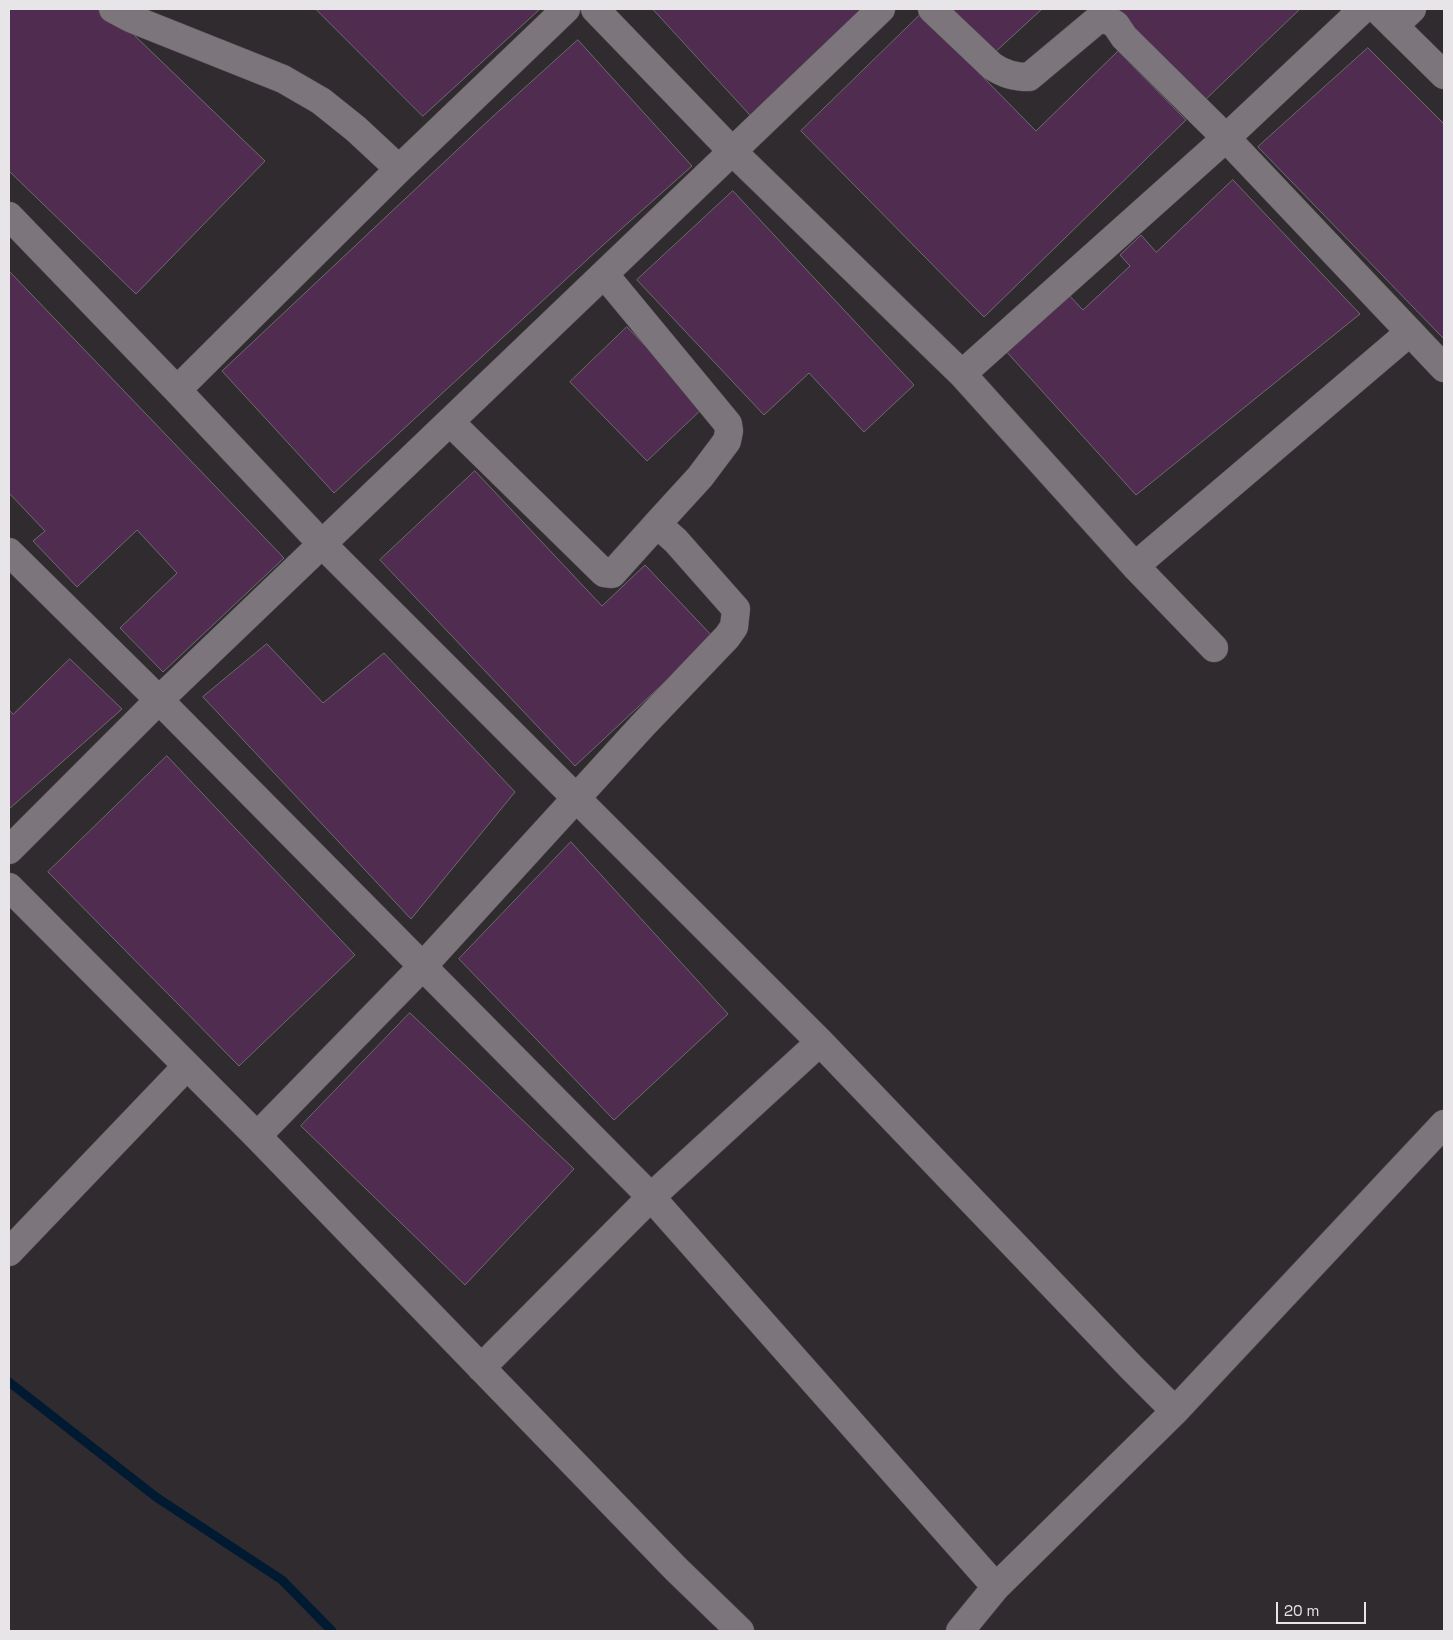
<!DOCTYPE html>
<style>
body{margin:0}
#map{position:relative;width:1453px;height:1640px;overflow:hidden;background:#302b2f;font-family:"Space Grotesk",sans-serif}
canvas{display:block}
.frame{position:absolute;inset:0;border:10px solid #e8e5e8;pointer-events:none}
.scale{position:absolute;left:1276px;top:1602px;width:90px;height:22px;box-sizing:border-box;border:2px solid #e8e5e8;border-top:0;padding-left:6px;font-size:15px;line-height:18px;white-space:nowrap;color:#e8e5e8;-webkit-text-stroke:4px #302b2f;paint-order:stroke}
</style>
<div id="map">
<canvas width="1453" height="1640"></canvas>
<div class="frame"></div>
<div class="scale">20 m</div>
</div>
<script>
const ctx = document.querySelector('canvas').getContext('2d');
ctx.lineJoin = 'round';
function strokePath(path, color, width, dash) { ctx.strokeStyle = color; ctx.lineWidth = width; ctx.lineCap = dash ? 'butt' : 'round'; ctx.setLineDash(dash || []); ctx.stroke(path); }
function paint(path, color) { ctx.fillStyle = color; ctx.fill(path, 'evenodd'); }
strokePath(new Path2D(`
 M9,1382L156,1497L282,1580L332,1631`), '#001a32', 9);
const building = new Path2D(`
 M9,9H107L265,161L136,294L9,171Z
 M316,9H540L423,116Z
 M653,9H864L754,119Z
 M949,9H1042L993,54Z
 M1115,9H1300L1204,101Z
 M921,14L1036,131L1118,51L1186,120L984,317L801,131Z
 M578,40L692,166L602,246L334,493L222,371L489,120Z
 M1368,48L1444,124V339L1258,147Z
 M1233,180L1360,314L1136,495L1004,349L1066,292L1083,310L1130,266L1120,255L1141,235L1156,252Z
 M733,191L914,385L864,432L809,373L764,415L637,280Z
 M9,271L284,558L163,672L120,628L177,573L137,530L77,587L33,541L45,531L9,493Z
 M627,327L704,407L647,461L570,382Z
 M475,471L602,606L645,565L713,637L575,766L380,560Z
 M267,644L323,703L384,653L515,792L411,919L203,697Z
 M70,659L122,709L9,809V710L13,714Z
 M167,756L355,955L239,1066L48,872Z
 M571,842L728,1014L614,1120L459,959Z
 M410,1013L574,1169L465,1285L301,1126Z`);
paint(building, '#502d50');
strokePath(building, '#6f6a6f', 1);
const street = new Path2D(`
 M113,9L130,18L283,79L321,101L356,129L399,169
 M595,9L732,151L962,374L1135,566L1214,648
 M932,9L992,66C1004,74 1014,77 1029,77L1096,21L1107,19L1116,25L1124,37L1226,138L1444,368
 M1377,9L1444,75
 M1394,26L1412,9
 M9,216L177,390L322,544L820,1042L1132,1368L1175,1411
 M962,374L1226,138L1363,9
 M177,390L399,169L566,9
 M450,422L604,573L612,574L657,524
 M9,552L159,700L651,1197L996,1587
 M1135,566L1410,332
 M9,850L159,700L881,9
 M9,887L257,1136L676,1569L740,1631
 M257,1136L422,967L642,726L727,637L734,627L736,609L676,541L657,524L700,477L727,441L729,431L728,424L604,274
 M9,1252L187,1066
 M481,1368L651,1197L820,1042
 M960,1631L996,1587L1175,1411L1444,1124`);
strokePath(street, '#4e4a4e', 29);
strokePath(street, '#7c767c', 28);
</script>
